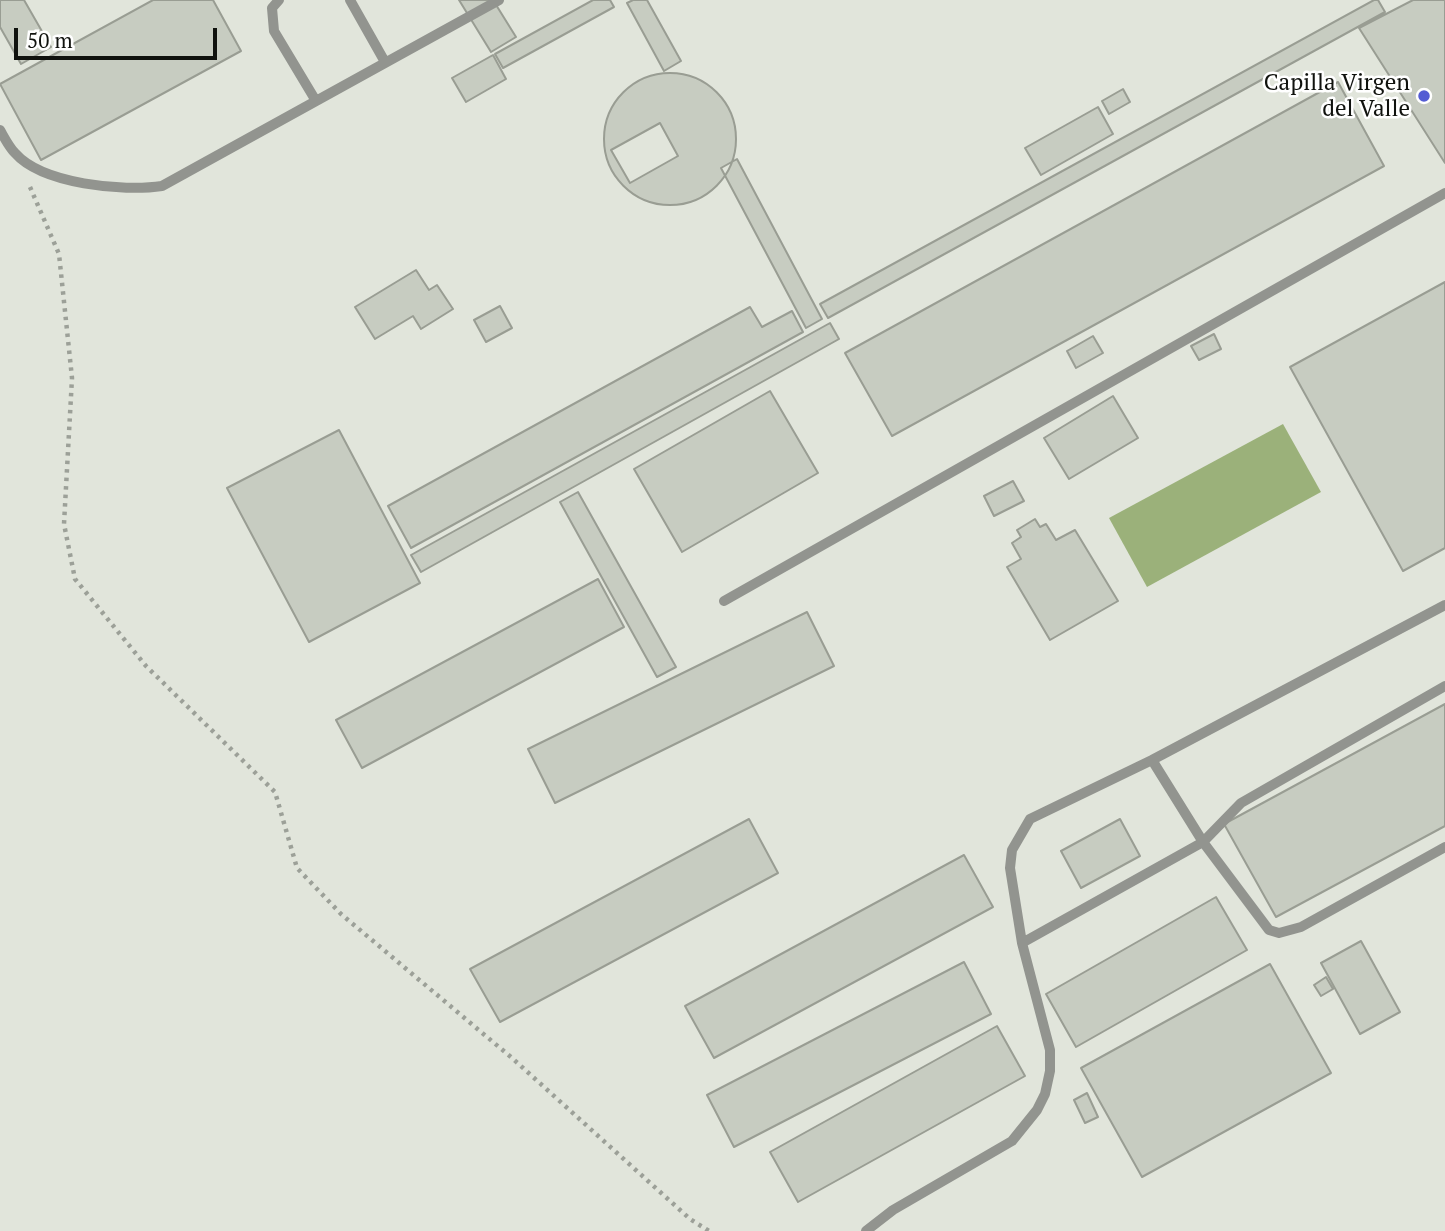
<!DOCTYPE html>
<style>
body{margin:0}
#map{position:relative;width:1445px;height:1231px;overflow:hidden;background:#e1e5db;font-family:"PT Serif",serif}
canvas{display:block}
.scale{position:absolute;left:14px;top:28px;width:203px;height:32px;box-sizing:border-box;border:4px solid #10120e;border-top:0;padding-left:9px;font-size:21px;line-height:24px;white-space:nowrap;color:#10120e;-webkit-text-stroke:5px #fff;paint-order:stroke}
</style>
<div id="map">
<canvas width="1445" height="1231"></canvas>
<div class="scale">50 m</div>
</div>
<script>
const ctx = document.querySelector('canvas').getContext('2d');
ctx.lineJoin = 'round';
function paint(path, color) { ctx.fillStyle = color; ctx.fill(path, 'evenodd'); }
function strokePath(path, color, width, dash) { ctx.strokeStyle = color; ctx.lineWidth = width; ctx.lineCap = dash ? 'butt' : 'round'; ctx.setLineDash(dash || []); ctx.stroke(path); }
function drawText(font, color, halo, rows, align = 'center') {
  ctx.font = font + ' "PT Serif",serif'; ctx.lineWidth = 5; ctx.setLineDash([]); ctx.textBaseline = 'middle'; ctx.strokeStyle = halo; ctx.fillStyle = color; for (const [text, x, y, turn = 0] of rows) {
    ctx.save(); ctx.translate(x, y); ctx.rotate((+turn || 0) * Math.PI / 180); ctx.textAlign = isNaN(turn) ? turn : align; if (halo) ctx.strokeText(text, 0, 0); ctx.fillText(text, 0, 0); ctx.restore();
  }
}
paint(new Path2D(`
 M1283,424L1321,492L1147,587L1109,518Z`), '#9bb17a');
const building = new Path2D(`
 M0,0H24L51,47L21,64L0,27Z
 M153,0H213L241,51L41,160L0,84Z
 M459,0H493L516,37L491,52Z
 M593,0H610L614,7L503,68L495,54Z
 M633,0H647L681,61L664,71L627,3Z
 M1374,0H1378L1385,12L828,318L820,304Z
 M1413,0H1445V163L1359,28Z
 M493,55L506,79L466,102L452,78Z
 M604 139a66 66 0 1 1 132 0a66 66 0 1 1-132 0Z
 M1338,82L1384,166L892,436L845,353Z
 M1123,89L1130,102L1109,114L1102,101Z
 M1098,107L1113,134L1041,175L1025,148Z
 M660,123L678,156L630,183L611,150Z
 M737,159L822,319L806,328L721,168Z
 M416,270L429,290L437,285L453,309L421,329L413,316L375,339L355,307Z
 M1445,282V548L1403,571L1290,367Z
 M500,306L512,328L486,342L474,320Z
 M750,307L762,327L792,311L803,332L411,548L388,506Z
 M830,323L839,339L421,572L411,555Z
 M1214,334L1221,349L1199,360L1191,346Z
 M1093,336L1103,353L1076,368L1067,351Z
 M770,391L818,473L682,552L634,469Z
 M1113,396L1138,438L1069,479L1044,438Z
 M339,430L420,583L309,642L227,488Z
 M1013,481L1024,501L994,516L984,496Z
 M578,492L676,667L657,677L560,502Z
 M1035,519L1040,527L1046,524L1056,540L1075,530L1118,601L1050,640L1007,567L1021,559L1012,543L1021,537L1017,530Z
 M598,579L624,627L362,768L336,720Z
 M807,612L834,666L555,803L528,749Z
 M1445,704V826L1276,917L1224,824Z
 M749,819L778,873L500,1022L470,969Z
 M1120,819L1140,856L1081,888L1061,851Z
 M964,855L993,907L714,1058L685,1006Z
 M1216,897L1247,950L1076,1047L1046,994Z
 M1361,941L1400,1012L1360,1034L1321,963Z
 M964,962L991,1014L734,1147L707,1095Z
 M1270,964L1331,1073L1142,1177L1081,1068Z
 M1326,977L1333,989L1321,996L1314,985Z
 M997,1026L1025,1076L798,1202L770,1152Z
 M1087,1093L1098,1117L1085,1123L1074,1100Z`);
paint(building, '#c7ccc1');
strokePath(building, '#999d93', 2);
strokePath(new Path2D(`
 M30,187L59,254L72,378L64,524L75,579L146,666L275,792L297,868L341,914L512,1058L690,1219L709,1231`), '#9ca098', 4.5, [3.5, 5]);
strokePath(new Path2D(`
 M279,0L272,8L274,31L316,101
 M350,0L385,62
 M0,130C4,137 9,147 15,153C42,184 123,192 162,186L499,0
 M724,601L1445,193
 M1152,760L1203,842L1269,930L1279,933L1301,927L1445,847
 M1022,943L1203,842L1241,803L1445,686
 M866,1231L893,1210L1012,1141L1037,1110L1045,1094L1050,1071V1050L1022,943L1010,868L1012,850L1030,819L1152,760L1445,605`), '#92948f', 10);
for (const [x, y, r, color] of [
 [1424,96,7,"#545cd3"]
]) { const dot = new Path2D(); dot.arc(x, y, r, 0, 2 * Math.PI); ctx.fillStyle = color; ctx.fill(dot); strokePath(dot, '#fff', 2.5); }
drawText('23px', '#10120e', '#fff', [
 ["Capilla Virgen",1410,83],
 ["del Valle",1410,109]
], 'right');
</script>
